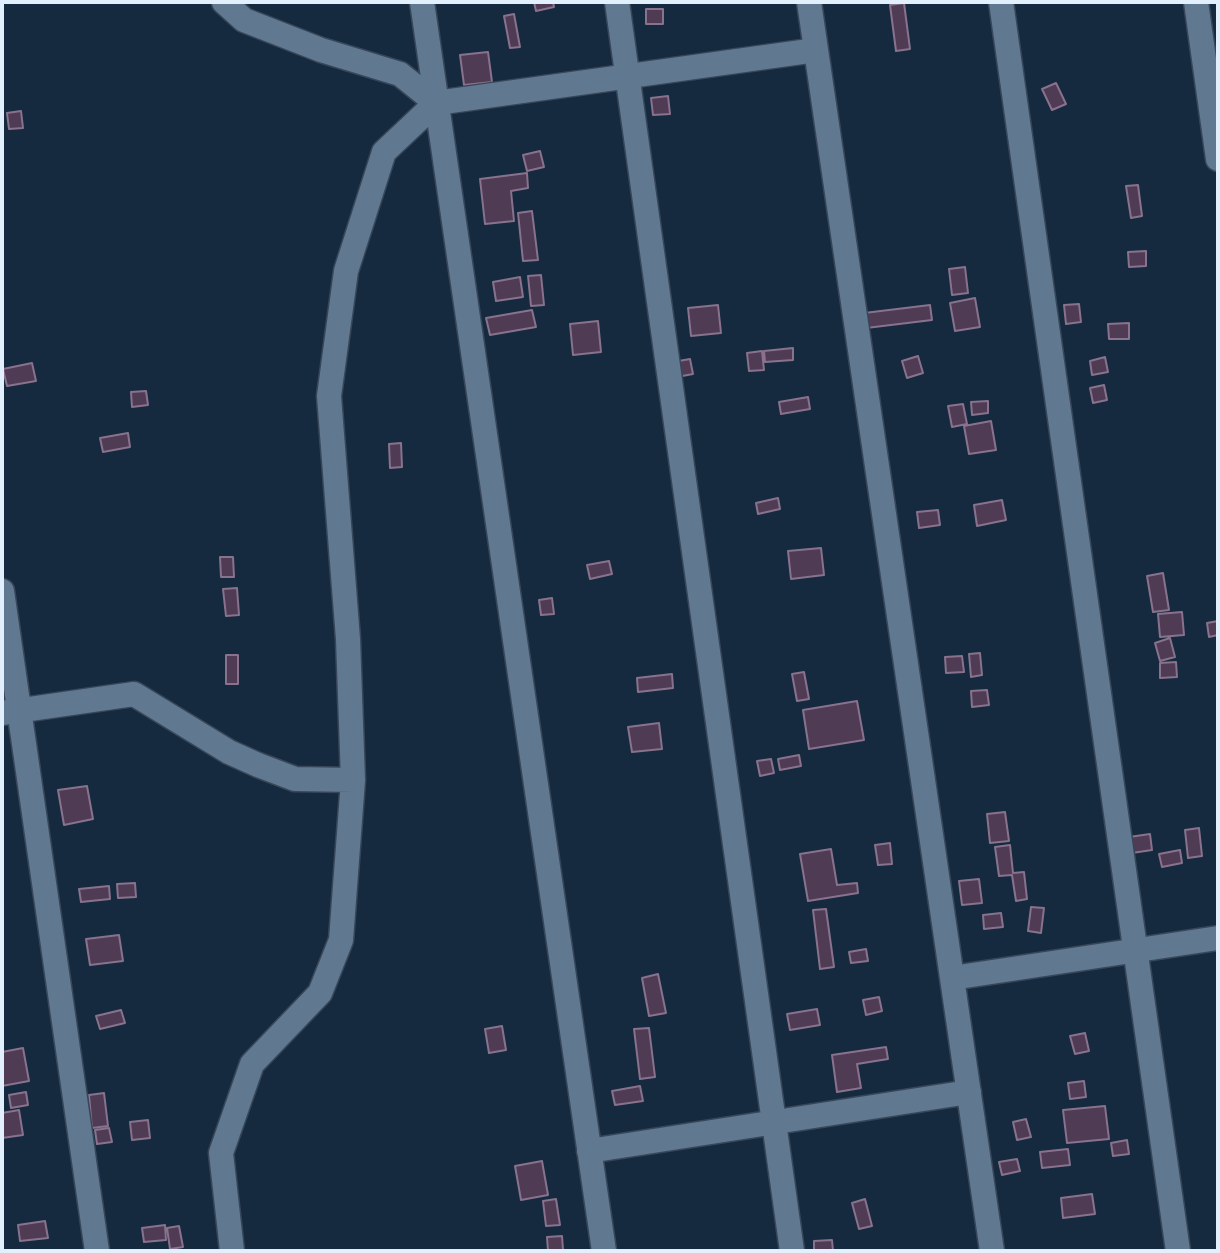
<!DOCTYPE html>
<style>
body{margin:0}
#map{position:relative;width:1220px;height:1253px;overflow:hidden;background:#152a3f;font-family:Karla,sans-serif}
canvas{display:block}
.frame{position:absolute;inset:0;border:4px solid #e2effd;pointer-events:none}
</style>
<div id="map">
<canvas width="1220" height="1253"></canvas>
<div class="frame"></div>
</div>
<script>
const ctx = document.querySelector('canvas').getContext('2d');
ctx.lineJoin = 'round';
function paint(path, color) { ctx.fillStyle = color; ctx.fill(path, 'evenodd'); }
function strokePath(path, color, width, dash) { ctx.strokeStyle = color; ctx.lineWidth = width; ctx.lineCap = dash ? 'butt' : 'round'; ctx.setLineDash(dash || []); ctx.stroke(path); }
const building = new Path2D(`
 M534,2H553L554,7L536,11Z
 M904,3L910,49L896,51L890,5Z
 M646,9H663V24H646Z
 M514,14L520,47L510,48L504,16Z
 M488,52L492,82L464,85L460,55Z
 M1056,83L1066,104L1052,110L1042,89Z
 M668,96L670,114L653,115L651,98Z
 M21,111L23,128L9,129L7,113Z
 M540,151L544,167L527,171L523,155Z
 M527,173L528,188L511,191L514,221L485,224L480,179Z
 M1138,185L1142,216L1131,218L1126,186Z
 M532,211L538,260L523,261L518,213Z
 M1146,251V266L1129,267L1128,252Z
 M965,267L968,293L952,295L949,269Z
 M541,275L544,305L531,306L528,276Z
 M520,277L523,297L496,301L493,282Z
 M975,298L980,327L955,331L950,303Z
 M1079,304L1081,322L1066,324L1064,305Z
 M718,305L721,333L691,336L688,308Z
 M930,305L932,320L858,329L856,314Z
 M532,310L536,327L490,335L486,318Z
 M598,321L601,352L573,355L570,324Z
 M1129,323V339H1109L1108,324Z
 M793,348V360L765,362L764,351Z
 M762,351L764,370L749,371L747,353Z
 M918,356L923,373L907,378L902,361Z
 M1105,357L1108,372L1092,375L1090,361Z
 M690,359L693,374L677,377L673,362Z
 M32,363L36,381L7,386L3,369Z
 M1104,385L1107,400L1093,403L1090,388Z
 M146,391L148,405L132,407L131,392Z
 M808,397L810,409L781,414L779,402Z
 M988,401V413L972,415L971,402Z
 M963,404L967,424L952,427L948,406Z
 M991,421L996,450L969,454L964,426Z
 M128,433L130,447L103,452L100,438Z
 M401,443L402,467L390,468L389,444Z
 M778,498L780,509L758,514L756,503Z
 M1002,500L1006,520L977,526L974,505Z
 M938,510L940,525L919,528L917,512Z
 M821,548L824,575L791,579L788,551Z
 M220,557H233L234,577H221Z
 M609,561L612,574L590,579L587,565Z
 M1163,573L1169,610L1153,612L1147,576Z
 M237,588L239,615L226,616L223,589Z
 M552,598L554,614L541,615L539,600Z
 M1182,612L1184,635L1160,637L1158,614Z
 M1218,621V635L1209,637L1207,623Z
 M1170,638L1175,657L1160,661L1155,643Z
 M980,653L982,675L971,677L969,654Z
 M226,655H238V684H226Z
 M962,656L964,672L946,673L945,657Z
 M1176,662L1177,677L1160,678V663Z
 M804,672L809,699L797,701L792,674Z
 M672,674L673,688L638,692L637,678Z
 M987,690L989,705L972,707L971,691Z
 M857,701L864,740L809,749L803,710Z
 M659,723L662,749L632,752L628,727Z
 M799,755L801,766L780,770L778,759Z
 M771,759L774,773L760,776L757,761Z
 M87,786L93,819L64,825L58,790Z
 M1005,812L1009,841L990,843L987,814Z
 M1199,828L1202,856L1188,858L1185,830Z
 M1150,834L1152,850L1132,853L1129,837Z
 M890,843L892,864L878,865L875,845Z
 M1010,845L1013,873L1024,872L1027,899L1016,901L1012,875L999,876L995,847Z
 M831,849L837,885L857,883L858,893L808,901L800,854Z
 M1180,850L1182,863L1162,867L1159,854Z
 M979,879L982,903L962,905L959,881Z
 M135,883L136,897L118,898L117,884Z
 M109,886L110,899L81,902L79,889Z
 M1031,907L1044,908L1041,933L1028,931Z
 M826,909L834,967L820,969L813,910Z
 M1001,913L1003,927L984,929L983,915Z
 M119,935L123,961L90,965L86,939Z
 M866,949L868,961L851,963L849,952Z
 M658,974L666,1013L649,1016L642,978Z
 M879,997L882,1011L866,1015L863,1000Z
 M817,1009L820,1025L790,1030L787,1014Z
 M121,1010L125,1023L100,1029L96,1016Z
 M502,1026L506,1050L489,1053L485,1029Z
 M649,1028L655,1077L640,1079L634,1029Z
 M1085,1033L1089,1051L1075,1054L1070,1036Z
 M886,1047L888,1059L857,1064L861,1088L837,1092L832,1055Z
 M23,1048L29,1081L2,1086V1052Z
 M1084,1081L1086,1097L1070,1099L1068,1083Z
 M640,1086L643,1101L615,1105L612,1091Z
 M26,1092L28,1105L11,1108L9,1095Z
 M104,1093L108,1126L92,1128L89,1095Z
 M1105,1106L1109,1139L1067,1143L1063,1110Z
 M19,1110L23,1135L2,1138V1113Z
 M1026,1119L1031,1137L1017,1140L1013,1122Z
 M148,1120L150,1138L132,1140L130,1122Z
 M109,1128L112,1142L97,1144L95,1130Z
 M1127,1140L1129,1154L1113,1156L1111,1143Z
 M1068,1149L1070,1165L1042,1168L1040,1152Z
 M1017,1159L1020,1171L1002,1175L999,1162Z
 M542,1161L548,1195L521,1200L515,1166Z
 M1092,1194L1095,1214L1063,1218L1061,1198Z
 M556,1199L560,1225L546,1226L543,1201Z
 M865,1199L872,1226L859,1229L852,1203Z
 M45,1221L48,1238L20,1241L18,1225Z
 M165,1225L166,1240L144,1242L142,1228Z
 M179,1226L183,1247L170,1249L167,1228Z
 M562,1236L563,1250L548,1251L547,1237Z
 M832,1240L833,1251H814V1241Z`);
paint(building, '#4f3b53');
strokePath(building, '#88728d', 2);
const minor = new Path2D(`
 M224,2L244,20L321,50L400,74L436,103L384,152L346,271L329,396L348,639L353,780L341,940L320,993L252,1064L221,1153L232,1251
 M422,2L604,1251
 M617,2L792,1251
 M809,2L992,1251
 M1001,2L1178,1251
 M1196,2L1218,159
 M436,103L816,50
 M2,591L97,1251
 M2,713L134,694L229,752L258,765L295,779L353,780
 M952,978L1218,938
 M589,1151L969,1092`);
strokePath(minor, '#374759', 27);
strokePath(minor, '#607890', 24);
</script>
